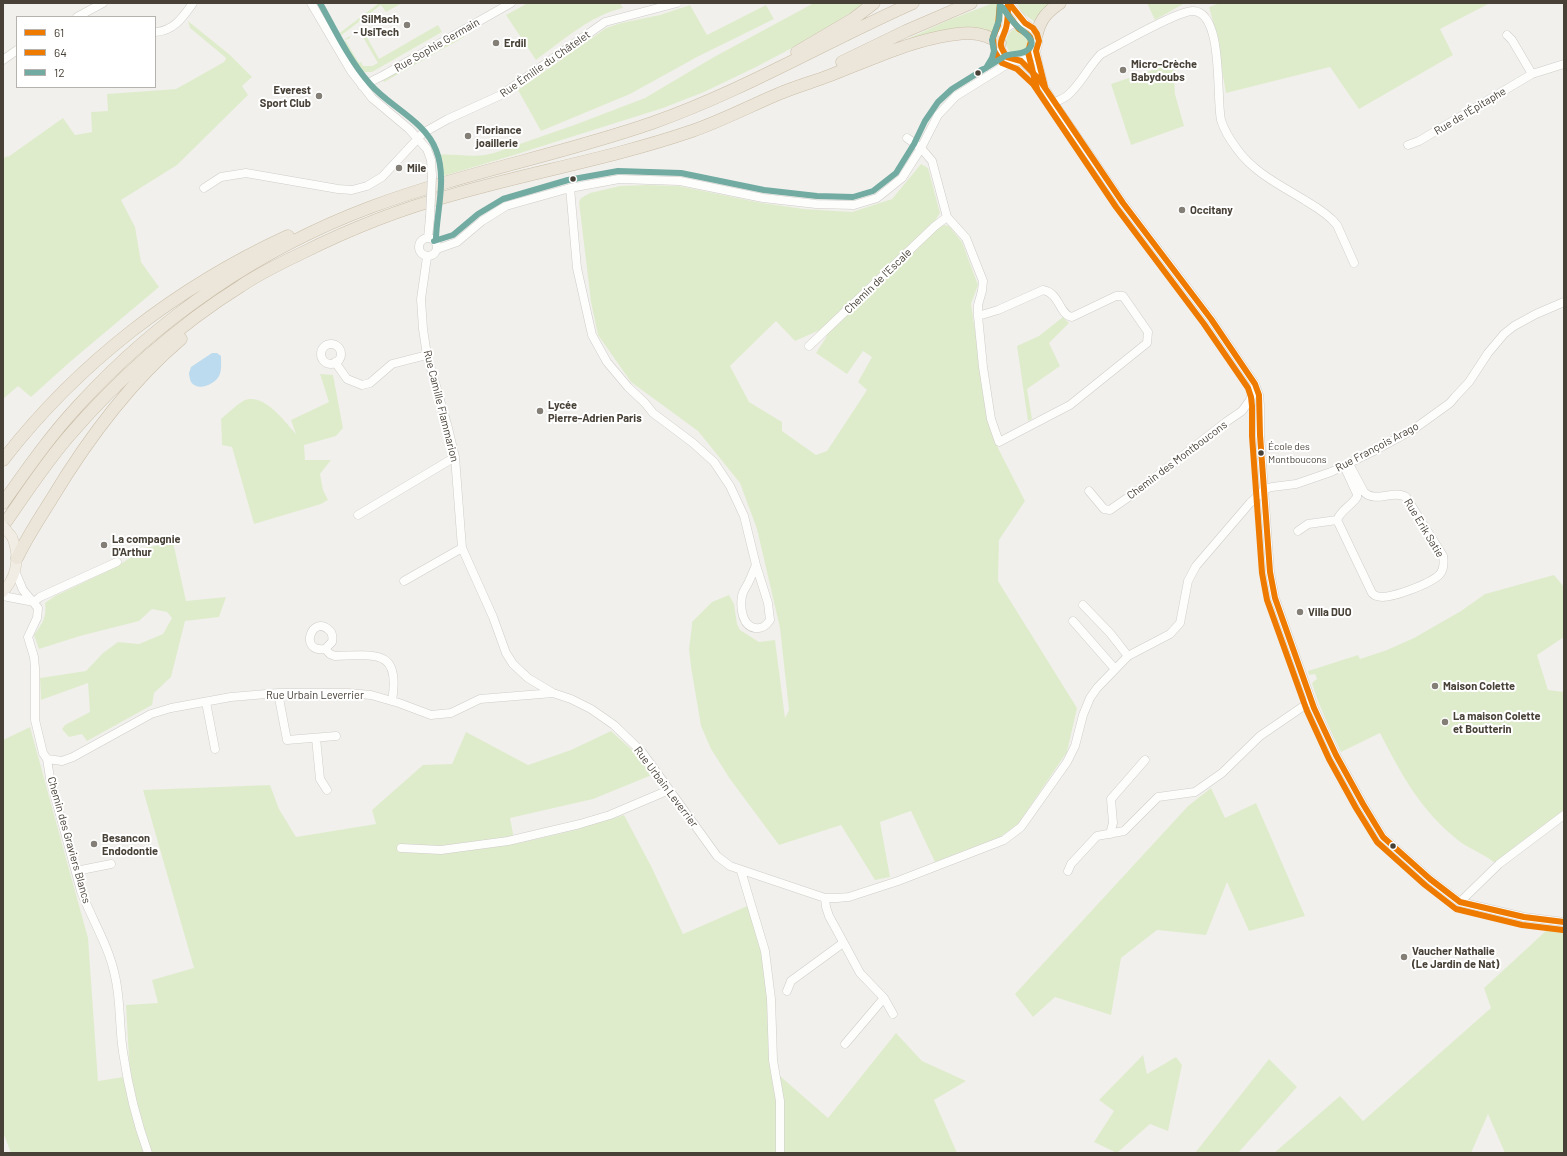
<!DOCTYPE html>
<meta charset="utf-8">
<style>
body{margin:0}
#map{position:relative;width:1567px;height:1156px;overflow:hidden;background:#f1f0ec;font-family:Barlow,sans-serif}
canvas{display:block}
.frame{position:absolute;inset:0;border:4px solid #484137;pointer-events:none}
.legend{position:absolute;left:16px;top:16px;width:140px;height:72px;box-sizing:border-box;background:#fff;border:1px solid #b6b3af;margin:0;padding:5px 7px;list-style:none;font-size:12px;color:#484137}
.legend li{display:flex;align-items:center;gap:8px;height:20px}
.legend b{width:20px;border:1px solid #b6b3af}
</style>
<div id="map">
<canvas width="1567" height="1156"></canvas>
<div class="frame"></div>
<ul class="legend">
<li><b style="height:5px;background:#ee7b00"></b>61</li>
<li><b style="height:5px;background:#ee7b00"></b>64</li>
<li><b style="height:5px;background:#71aba1"></b>12</li>
</ul>
</div>
<script>
const ctx = document.querySelector('canvas').getContext('2d');
ctx.lineJoin = 'round';
function paint(path, color) { ctx.fillStyle = color; ctx.fill(path, 'evenodd'); }
function strokePath(path, color, width, dash) { ctx.strokeStyle = color; ctx.lineWidth = width; ctx.lineCap = dash ? 'butt' : 'round'; ctx.setLineDash(dash || []); ctx.stroke(path); }
function drawText(font, color, halo, rows, align = 'center') {
  ctx.font = font + ' Barlow,sans-serif'; ctx.lineWidth = 4; ctx.setLineDash([]); ctx.textBaseline = 'middle'; ctx.strokeStyle = halo; ctx.fillStyle = color; for (const [text, x, y, turn = 0] of rows) {
    ctx.save(); ctx.translate(x, y); ctx.rotate((+turn || 0) * Math.PI / 180); ctx.textAlign = isNaN(turn) ? turn : align; if (halo) ctx.strokeText(text, 0, 0); ctx.fillText(text, 0, 0); ctx.restore();
  }
}
paint(new Path2D(`
 M379,3H402L386,12L381,5L339,37L337,35Z
 M528,3H620L623,8C591,15 562,41 536,60L506,15Z
 M814,3H866L809,39L756,67L704,92L663,108L514,155L440,177L437,155C458,153 472,159 494,153L577,124L645,98L714,57Z
 M993,3H1002C1007,18 999,23 993,36L894,45L949,20Z
 M1017,3H1053L1035,22L1022,13Z
 M1147,3H1185L1155,20Z
 M1220,3H1490L1440,29L1453,55L1359,109L1330,67L1226,93L1214,25L1209,7Z
 M690,5L707,35L766,5L774,19L697,57L630,94L541,131L518,90L606,28L621,23L660,15Z
 M188,21L230,55L252,77L242,86L248,95L177,165L121,200L135,227L141,262L159,287L71,361L31,397L18,386L3,399V159L7,156L8,157L63,118L75,135L92,132L91,112L108,111L107,94L176,89L224,62L226,59L225,57L190,28Z
 M438,25L442,32L372,72H365L357,68L344,46L345,39L350,36V38L345,40L359,63L361,62L363,66H372L378,63L360,32L355,34L354,32L361,28L368,27L363,30L379,59Z
 M1006 42a14 14 0 1 1 28 0a14 14 0 1 1-28 0Z
 M463,35L464,37L384,82L383,80Z
 M1173,63L1175,94L1184,126L1131,145L1111,84Z
 M921,164L928,168L940,213L933,224L822,329L795,341L776,321L730,366L749,402L782,422V431L816,455L827,451L867,390L858,382L872,357L863,351L847,374L816,353L827,336L825,334L938,227L944,225L949,226L962,242L978,285L971,304L988,416L998,448L1025,501L999,540L998,581L1077,708L1067,752L1018,824L1000,837L935,862L911,811L880,822L890,877L875,880L841,825L779,845L730,779L711,749L701,726L691,667L689,649L692,625V622L712,602L729,595L734,604L737,624L740,630L759,642L775,640L785,718L789,710L780,628L757,529L740,483L698,431L631,382L598,335L591,302L579,202L581,198L590,193L620,186L647,185L679,186L762,203L804,209L852,212L892,199Z
 M1063,317L1069,323L1049,343L1060,366L1027,389L1032,419L1028,421L1017,346L1039,336Z
 M320,374L333,375L343,428L336,436L304,445L305,460H331L320,474L323,490L328,500L321,504L254,524L232,447L222,445L221,419C228,413 235,406 243,401C263,391 285,422 296,434L291,420L329,402Z
 M173,542L186,601L226,597L219,617L185,621L171,677L154,693L152,705L87,741L82,734L69,737L62,729L65,725L90,712L88,683L41,700L40,678L86,671L103,653L118,642L139,644L163,634L172,618L167,612L152,609L139,621L80,636L39,649L34,635C42,624 47,617 45,603L55,596L116,567L145,548Z
 M1554,575L1564,587V637L1537,655L1548,690L1564,692V810L1517,845L1496,864C1485,854 1471,850 1459,841C1421,811 1402,776 1380,733L1341,752C1330,729 1319,707 1312,683L1317,679L1315,674L1309,675L1308,671L1358,655L1360,659L1387,650L1414,638L1461,611L1485,594Z
 M30,727L88,938L98,1081L130,1076L126,1005L158,1003L152,980L194,968L143,790L270,785L279,809L296,837L376,824L372,810L423,765L452,764L466,732L528,765L571,750L611,731L631,749L652,775L593,799L510,818L515,844L571,831L624,815L651,866L683,934L752,904L767,946L775,1064L780,1076L828,1118L896,1033L922,1061L966,1081L934,1100L957,1153H11L3,1132V740Z
 M1211,788L1225,818L1256,803L1305,916L1249,931L1227,882L1206,935L1157,930L1121,958L1111,1015L1055,997L1033,1017L1015,994L1188,806Z
 M1548,929L1564,930V1153H1505L1488,1114L1471,1153H1274L1340,1096L1363,1121L1491,1008L1484,988Z
 M1143,1055L1147,1074L1176,1057L1182,1065L1168,1131L1150,1124L1117,1153L1094,1142L1114,1111L1099,1100Z
 M1269,1059L1297,1087L1238,1153H1195Z`), '#dfeccc');
paint(new Path2D(`
 M212,353H217L221,356C221,362 222,371 219,376C215,384 198,392 191,382C190,380 189,375 189,373L191,367Z`), '#bcdbef');
const minor = new Path2D(`
 M311,3L351,71L372,98L409,129L427,149L431,160L432,176
 M1009,3L1025,23
 M77,17L103,3
 M1000 42a19 19 0 1 1 38 0a19 19 0 1 1-38 0Z
 M1006,28L1008,3
 M155,32C174,31 183,17 193,3
 M1507,35L1512,40L1532,74
 M1036,51L1038,62L1043,82
 M3,60L17,50
 M1021,61C1036,72 1045,88 1054,103L1123,203L1211,319L1255,384L1259,395L1260,406V435L1270,572L1275,598L1314,708L1336,755L1363,804L1383,837L1430,879L1460,902L1524,917L1564,922
 M362,86L384,75L511,3
 M1054,103C1059,100 1066,98 1070,93C1082,82 1089,66 1101,54C1117,46 1180,9 1194,11C1224,14 1216,98 1221,120C1224,130 1231,141 1237,149C1254,173 1282,186 1306,201C1318,208 1329,215 1337,225L1354,263
 M907,138L921,148L932,161L947,217L966,238L983,281L982,291L978,305V316L983,367L991,419L999,442L1070,405L1147,343L1148,332L1123,296H1116L1072,317C1059,315 1060,293 1043,290L998,310L978,316
 M1408,145L1419,141L1532,74L1564,64
 M204,188L221,177L246,173L338,189L352,190L367,186L382,177L423,133L448,119L501,95L605,22L677,3
 M570,188L577,268L592,335L607,362L628,387L645,403L653,413L693,443L714,462L730,486L744,516L756,565L768,603L770,620C766,626 762,629 755,628C742,626 740,607 742,596C743,590 748,585 750,579C752,575 754,569 756,565
 M419 247a9 9 0 1 1 18 0a9 9 0 1 1-18 0Z
 M428,238L430,217
 M437,249L457,242L482,221L506,206L570,188L619,179L680,181L763,198L816,204L854,205L877,198L902,178L921,148L938,115L956,96L1014,60
 M427,257L421,299L423,329L427,355L447,424L455,457L462,548L493,617L506,653L513,664L528,678L553,693
 M321 354a10 10 0 1 1 20 0a10 10 0 1 1-20 0Z
 M809,346L935,226L947,217
 M335,362L347,379L362,385L370,383L392,364L427,355
 M1089,491L1104,509L1110,510L1140,489L1226,422L1242,411L1250,400L1255,384
 M358,515L455,457
 M1337,520C1341,510 1351,506 1357,497V494L1344,466
 M1298,531L1308,524L1337,520L1372,593C1373,594 1375,596 1377,596C1387,601 1432,583 1440,574C1444,569 1444,562 1443,556L1406,497C1393,489 1376,504 1364,492L1349,464
 M15,571L23,590L38,608L37,618L28,637L34,657L35,668V720L43,753L47,759L62,761L73,757L151,714L171,708L231,697L278,693H348L371,695L399,703L431,715L451,713L480,699L553,693L571,699L591,709L614,725L642,752L717,856L730,866L825,898H837L849,897L898,881L1004,840L1021,827L1067,762L1075,746L1083,715L1090,698L1097,688L1128,656L1170,634L1180,623L1188,581L1196,566L1250,503L1265,489L1272,487L1296,484L1331,472L1372,452L1414,429L1450,403L1455,397L1469,382L1488,353L1504,334L1514,326L1536,314L1564,302
 M404,581L462,548
 M3,596L34,602
 M34,602L40,597L117,562
 M1083,605L1110,633L1128,656
 M1073,621L1115,669
 M325,649L332,642C333,637 333,633 329,630C312,614 298,653 325,649L330,654L335,656C375,655 401,648 392,701
 M278,693L287,740L336,736
 M206,702L215,749
 M316,738L320,779L327,790
 M47,759L50,778L81,891C92,920 109,946 115,976C121,1001 119,1027 123,1052C128,1086 136,1120 148,1153
 M1110,834L1113,823L1111,799L1145,760
 M401,848L441,850L508,841L580,824L610,815L669,790
 M76,871L111,864
 M741,871L765,951L771,999L773,1060L780,1101V1153
 M1068,871L1071,864L1097,836L1124,831L1158,797L1195,792L1222,773L1260,736L1311,701
 M825,898L826,907L829,916L860,973L884,998L893,1014
 M1460,902L1499,864L1564,815
 M787,991L791,981L843,943
 M845,1044L884,998`);
const major = new Path2D(`
 M3,592C17,576 20,557 12,537`);
const highway = new Path2D(`
 M1037,34C1040,19 1048,11 1060,3
 M797,52L853,19L874,3
 M842,62L906,31L971,3
 M3,460C78,363 177,287 288,236
 M3,503C27,469 50,436 78,406C158,318 259,249 371,207C462,173 560,155 652,123C743,91 825,42 913,3
 M3,526C24,496 44,465 68,437C116,381 178,325 241,286C260,273 281,263 302,253C350,229 400,209 452,195C532,172 613,158 692,131C721,121 748,107 776,95C794,87 813,82 831,75C867,61 901,45 939,37C962,32 980,30 1000,43
 M17,558C27,537 39,519 51,500C87,440 128,384 181,339`);
strokePath(minor, '#cfcdc9', 9);
strokePath(major, '#d3cbb9', 11);
strokePath(highway, '#c9bda7', 13);
strokePath(minor, '#fdfdfc', 8);
strokePath(major, '#f1ede4', 10);
strokePath(highway, '#ece6da', 12);
const minorBridge = new Path2D(`
 M430,217L432,176`);
const majorBridge = new Path2D(`
 M3,526L12,537`);
strokePath(minorBridge, '#cfcdc9', 9, []);
strokePath(majorBridge, '#d3cbb9', 11, []);
strokePath(minorBridge, '#fdfdfc', 8);
strokePath(majorBridge, '#f1ede4', 10);
strokePath(new Path2D(`
 M1008,3C1008,11 1008,21 1006,28C1001,43 997,43 1007,57L1021,61L1039,79L1123,203L1211,319L1255,384L1259,395L1260,435L1270,572L1275,598L1314,708L1336,755L1363,804L1383,837L1430,879L1460,902L1524,917L1564,922
 M1009,3L1025,23L1033,28L1037,34L1039,41L1036,51L1045,87`), '#ee7b00', 6);
strokePath(new Path2D(`
 M1000,3L998,25L993,37L994,51L1002,63L1017,69L1033,84L1116,207L1204,324L1248,388L1251,397L1252,406V436L1262,573L1267,600L1307,711L1329,759L1356,808L1377,842L1425,885L1456,909L1522,925L1563,930
 M1003,8L1019,29L1027,34L1030,37L1031,41L1028,52L1037,89`), '#ee7b00', 6);
strokePath(new Path2D(`
 M320,3C335,30 349,60 370,84C390,107 425,121 436,150C447,177 437,210 436,238
 M981,70L986,68L992,58L994,51L992,40L999,20L1000,3
 M434,241L453,235L478,214L503,199L568,180L618,171L681,173L764,190L817,196L853,197L873,191L896,173L914,144L925,121L938,102L952,89L1005,56C1011,53 1020,55 1026,51C1041,41 1022,32 1016,25C1011,20 1007,14 1003,8`), '#71aba1', 6);
for (const [x, y, r, color] of [
 [407,25,4,"#837e76"],
 [496,43,4,"#837e76"],
 [1123,70,4,"#837e76"],
 [978,73,3.5,"#484137"],
 [319,96,4,"#837e76"],
 [468,136,4,"#837e76"],
 [399,168,4,"#837e76"],
 [573,179,3.5,"#484137"],
 [1182,210,4,"#837e76"],
 [540,411,4,"#837e76"],
 [1261,453,3.5,"#484137"],
 [104,545,4,"#837e76"],
 [1300,612,4,"#837e76"],
 [1435,686,4,"#837e76"],
 [1445,722,4,"#837e76"],
 [94,844,4,"#837e76"],
 [1393,846,3.5,"#484137"],
 [1404,957,4,"#837e76"]
]) { const dot = new Path2D(); dot.arc(x, y, r, 0, 2 * Math.PI); ctx.fillStyle = color; ctx.fill(dot); strokePath(dot, '#fff', 1.5); }
drawText('10px', '#484137', '#fff', [
 ["École des",1268,447],
 ["Montboucons",1268,460]
], 'left');
drawText('bold 11px', '#484137', '#fff', [
 ["SilMach",399,19,"right"],
 ["- UsiTech",399,32,"right"],
 ["Erdil",504,43],
 ["Micro-Crèche",1131,64],
 ["Babydoubs",1131,77],
 ["Everest",311,90,"right"],
 ["Sport Club",311,103,"right"],
 ["Floriance",476,130],
 ["joaillerie",476,143],
 ["Mile",407,168],
 ["Occitany",1190,210],
 ["Lycée",548,405],
 ["Pierre-Adrien Paris",548,418],
 ["La compagnie",112,539],
 ["D'Arthur",112,552],
 ["Villa DUO",1308,612],
 ["Maison Colette",1443,686],
 ["La maison Colette",1453,716],
 ["et Boutterin",1453,729],
 ["Besancon",102,838],
 ["Endodontie",102,851],
 ["Vaucher Nathalie",1412,951],
 ["(Le Jardin de Nat)",1412,964]
], 'left');
drawText('11px', '#484137', '#fff', [
 ["Rue Sophie Germain",437,45,-30],
 ["Rue Émilie du Châtelet",545,64,-35],
 ["Rue de l'Épitaphe",1470,111,-31],
 ["Chemin de l'Escale",878,281,-44],
 ["Rue Camille Flammarion",441,406,76],
 ["Rue François Arago",1377,447,-28],
 ["Chemin des Montboucons",1177,460,-37],
 ["Rue Erik Satie",1424,528,59],
 ["Rue Urbain Leverrier",315,695],
 ["Rue Urbain Leverrier",666,787,53],
 ["Chemin des Graviers Blancs",69,840,74]
]);
</script>
